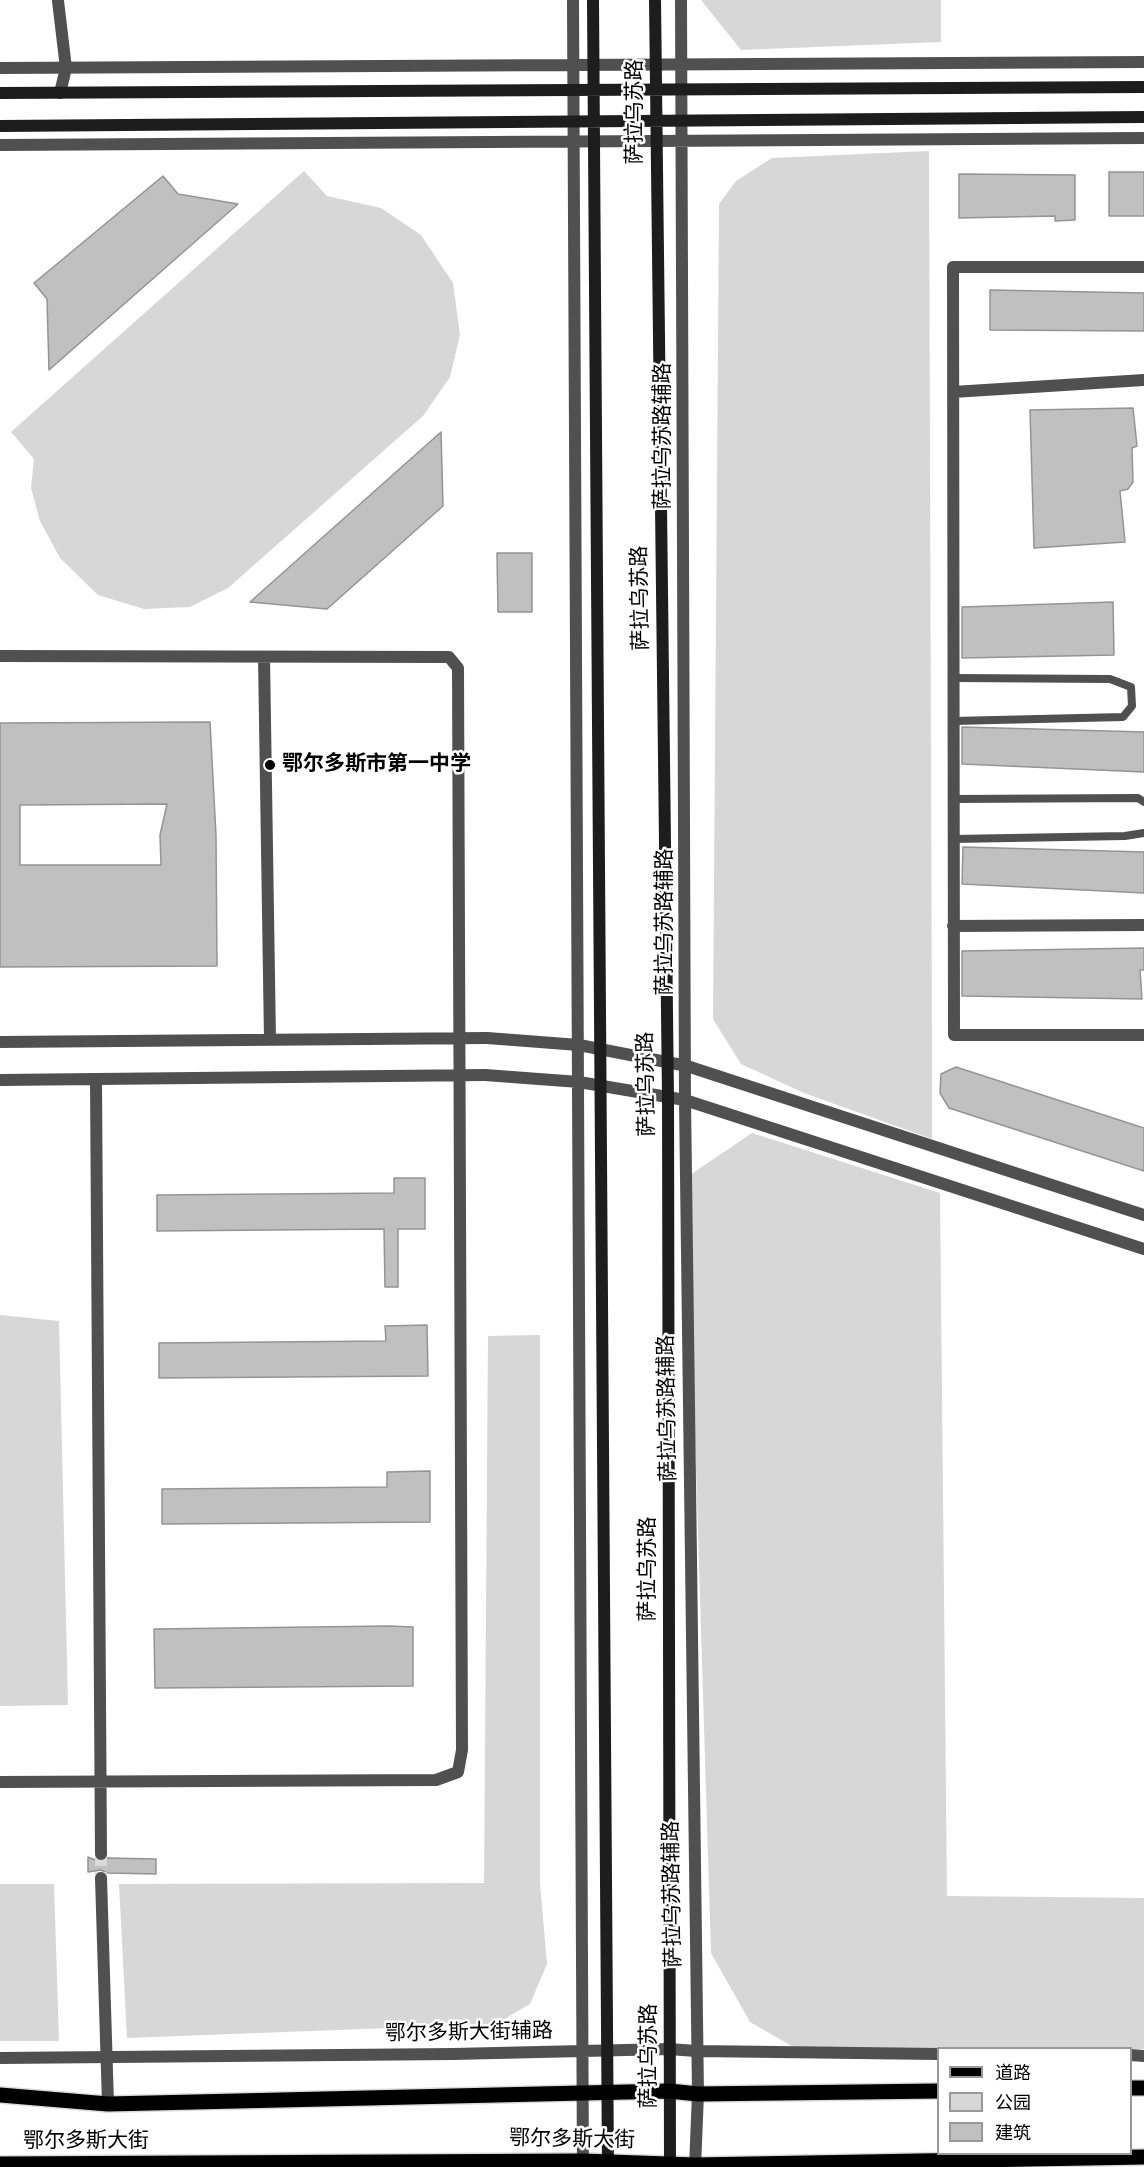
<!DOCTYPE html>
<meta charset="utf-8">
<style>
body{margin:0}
#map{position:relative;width:1144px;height:2167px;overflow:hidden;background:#fff;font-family:"Source Sans 3","Noto Sans SC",sans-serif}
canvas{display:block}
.legend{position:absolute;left:937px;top:2047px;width:195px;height:108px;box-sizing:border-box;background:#fff;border:2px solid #999;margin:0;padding:8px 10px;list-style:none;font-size:18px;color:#000}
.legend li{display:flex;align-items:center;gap:12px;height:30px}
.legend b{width:30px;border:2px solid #999}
</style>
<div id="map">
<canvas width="1144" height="2167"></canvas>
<ul class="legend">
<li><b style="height:8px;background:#000"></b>道路</li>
<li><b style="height:16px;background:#d7d7d7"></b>公园</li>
<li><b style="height:16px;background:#c0c0c0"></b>建筑</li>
</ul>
</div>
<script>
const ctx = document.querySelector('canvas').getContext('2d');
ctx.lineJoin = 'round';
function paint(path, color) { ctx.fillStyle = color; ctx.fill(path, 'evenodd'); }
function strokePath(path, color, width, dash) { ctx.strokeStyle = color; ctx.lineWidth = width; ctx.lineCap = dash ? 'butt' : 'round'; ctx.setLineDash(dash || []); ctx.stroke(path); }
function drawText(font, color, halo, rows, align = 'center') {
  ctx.font = font + ' "Source Sans 3","Noto Sans SC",sans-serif'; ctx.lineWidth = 5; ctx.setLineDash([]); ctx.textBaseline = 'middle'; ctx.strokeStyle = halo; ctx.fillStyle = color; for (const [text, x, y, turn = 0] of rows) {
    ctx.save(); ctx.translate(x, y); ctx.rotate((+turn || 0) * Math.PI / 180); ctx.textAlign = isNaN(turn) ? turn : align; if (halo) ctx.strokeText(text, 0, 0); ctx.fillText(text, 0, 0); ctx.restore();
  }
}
paint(new Path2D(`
 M701,0H941V42L741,50Z
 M929,151L932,1052V1139L804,1093L741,1064L713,1019L719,204L736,181L772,158Z
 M304,171L327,196L381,208L421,235L453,283L460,335L450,377L423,416L228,588L190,607L144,609L98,595L60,558L40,521L31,488L34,459L11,432Z
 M752,1133L940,1193L947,1896L1144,1898V2049H797L750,2022L711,1953L687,1177Z
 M0,1315L59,1321L68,1705L0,1706Z
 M540,1335V1883L547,1964L530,2004L496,2024L127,2038L119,1884L484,1883L488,1336Z
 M0,1884H54L59,2041H0Z`), '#d7d7d7');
const building = new Path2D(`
 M1109,172H1144V216H1109Z
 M959,174L1075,175V220L1055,221V216L959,218Z
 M163,176L178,194L238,204L49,370L47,299L34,283Z
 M990,290L1144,293V331L990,330Z
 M1133,408L1137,446L1132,448L1133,482L1128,489L1120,491L1125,542L1034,548L1030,410Z
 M441,432L443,506L327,609L250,602Z
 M497,553H532V612H498Z
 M1113,602L1114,655L962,658V607Z
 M210,722L216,835L217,966L0,967V723ZM167,804L160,835L161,865H20V805Z
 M962,727L1144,732V772L962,764Z
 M963,847L1144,852V893L962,884Z
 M1144,948V970H1140L1142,999L962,996V951Z
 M956,1067L1144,1128V1171L949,1108L940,1093L941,1074Z
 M394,1178H425V1229H398V1287H385L384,1229L157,1231V1195L394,1193Z
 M427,1325L428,1376L159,1378V1343L386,1341L385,1326Z
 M430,1471V1522L162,1524V1489L387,1487V1472Z
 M389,1626L413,1627V1686L155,1688L154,1629Z
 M88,1857L100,1862L108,1858L156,1859V1874L107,1873L101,1870L88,1872Z`);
paint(building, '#c0c0c0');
strokePath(building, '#949494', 1.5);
strokePath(new Path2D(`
 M101,1854V1878`), '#d9d9d9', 12, [12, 6]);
const primary = new Path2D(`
 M1130,2088H1144
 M0,2095L108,2104L669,2091L698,2094L938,2091
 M0,2164L583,2161L695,2165L1144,2157`);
strokePath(primary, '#dbdbdb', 18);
strokePath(new Path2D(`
 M953,721L1123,717L1132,706L1131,687L1110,679L953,678
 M953,799L1138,798L1144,802
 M953,839L1125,836L1144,833`), '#505050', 8);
strokePath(new Path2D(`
 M58,1L66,68L60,93
 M1144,267H953L954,1035H1144
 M953,392L1144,380
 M0,656L449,657L458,668L462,1750L458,1772L436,1780L0,1782
 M264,657L270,1040
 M953,926L1144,925
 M0,1042L487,1038
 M96,1079L101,1854
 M0,1080L485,1075
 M101,1878L108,2104`), '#505050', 12);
strokePath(new Path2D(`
 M573,0L583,2167
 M681,0L685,1100L698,2094L695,2167
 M0,68L1144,62
 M0,145L1144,138
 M487,1038L579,1045L687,1066L1144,1215
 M485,1075L579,1082L685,1100L1144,1249
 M1130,2055L1144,2056
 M0,2058L453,2054L669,2049L696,2051L938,2054`), '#505050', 12);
strokePath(new Path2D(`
 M593,0L608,2167
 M655,0L668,1096L670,2167
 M0,93L1144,87
 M0,126L1144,117`), '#1d1d1d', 12);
strokePath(primary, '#000', 15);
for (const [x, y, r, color] of [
 [270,765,6,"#000"]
]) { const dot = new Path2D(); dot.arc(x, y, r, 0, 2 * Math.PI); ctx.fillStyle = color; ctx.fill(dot); strokePath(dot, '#fff', 2); }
drawText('21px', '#000', '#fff', [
 ["萨拉乌苏路",636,112,-90],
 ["萨拉乌苏路辅路",664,436,-90],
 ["萨拉乌苏路",642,598,-91],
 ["萨拉乌苏路辅路",666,922,-90],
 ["萨拉乌苏路",648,1084,-91],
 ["萨拉乌苏路辅路",669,1408,-91],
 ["萨拉乌苏路",649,1569,-90],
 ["萨拉乌苏路辅路",674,1894,-91],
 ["鄂尔多斯大街辅路",469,2034,-1],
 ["萨拉乌苏路",650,2056,-90],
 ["鄂尔多斯大街",572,2141,1],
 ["鄂尔多斯大街",86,2142]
]);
drawText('bold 21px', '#000', '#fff', [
 ["鄂尔多斯市第一中学",282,765]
], 'left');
</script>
